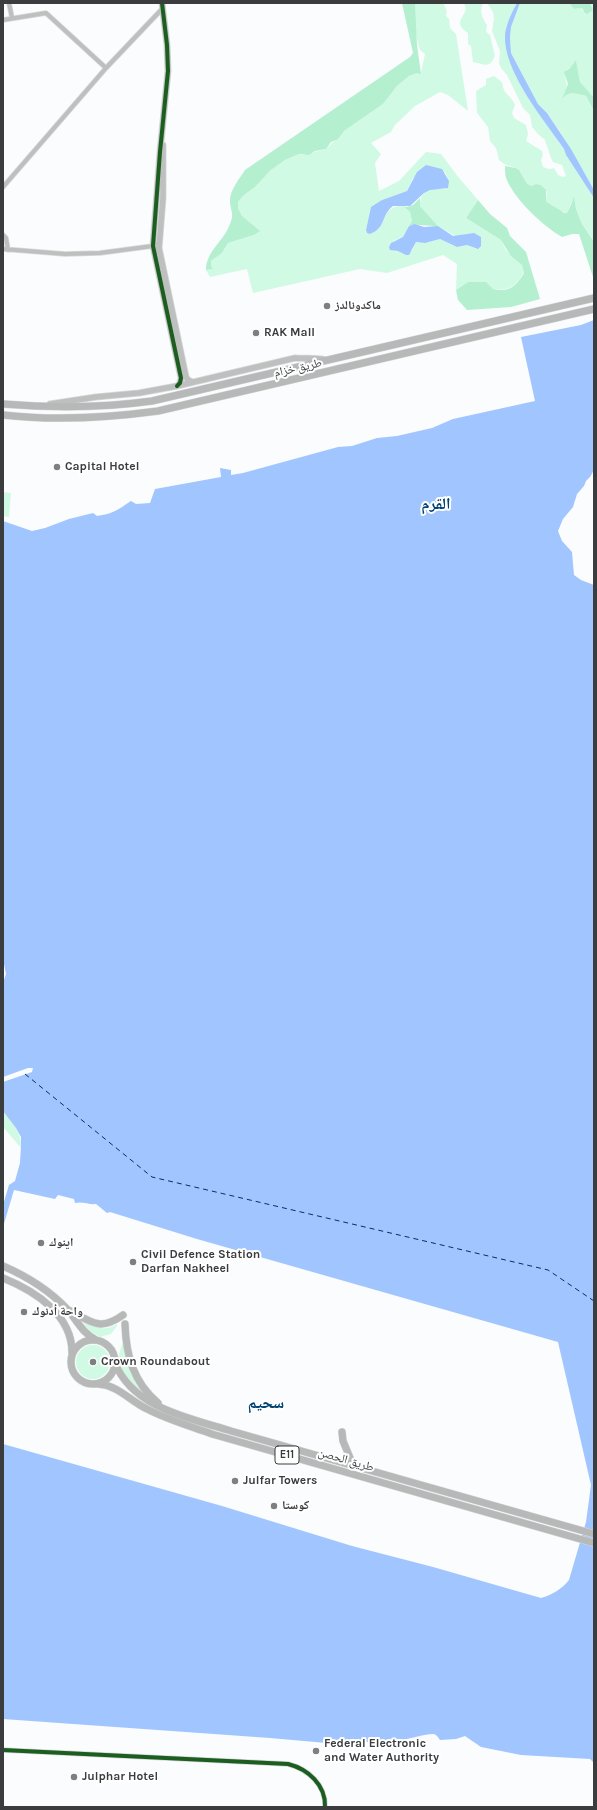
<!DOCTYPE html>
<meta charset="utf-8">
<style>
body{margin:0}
#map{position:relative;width:597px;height:1810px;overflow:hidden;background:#fafcfe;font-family:Karla,sans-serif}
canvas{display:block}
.frame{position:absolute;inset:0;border:4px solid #3b3c3e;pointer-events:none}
</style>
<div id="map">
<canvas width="597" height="1810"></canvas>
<div class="frame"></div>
</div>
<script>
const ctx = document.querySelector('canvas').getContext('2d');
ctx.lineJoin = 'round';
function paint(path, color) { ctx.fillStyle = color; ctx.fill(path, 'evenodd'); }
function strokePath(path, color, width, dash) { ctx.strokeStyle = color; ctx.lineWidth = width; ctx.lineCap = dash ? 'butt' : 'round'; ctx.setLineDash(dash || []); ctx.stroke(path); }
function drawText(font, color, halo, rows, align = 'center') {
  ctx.font = font + ' Karla,"Noto Naskh Arabic",sans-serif'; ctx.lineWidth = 4; ctx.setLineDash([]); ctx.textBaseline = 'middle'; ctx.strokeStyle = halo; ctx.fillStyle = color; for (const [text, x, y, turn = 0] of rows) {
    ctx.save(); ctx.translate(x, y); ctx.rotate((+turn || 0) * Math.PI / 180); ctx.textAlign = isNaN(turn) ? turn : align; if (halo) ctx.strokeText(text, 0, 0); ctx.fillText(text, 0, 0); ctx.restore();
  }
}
paint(new Path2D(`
 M413,3H443L447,11L446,16L449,19L450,28L456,34L468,111L448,95L440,92L415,106L395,125L391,132L371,143L381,154L375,163L379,191L399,181L426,152L441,154L459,178L478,200L466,218L501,240L506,250L522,265L524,272C511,299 491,288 468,282L456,290L457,264L443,255L387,273L360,269L253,293L247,269L210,277L206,270L212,269L211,266V261L222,253L228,243L254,235L259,231L242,216L238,208V202L244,195L255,187L271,170L285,160L299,154L303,155L326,149L344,131L383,104L397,86L409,76L417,73H421L425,54L420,50C417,42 416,33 415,25C414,18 417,9 413,3ZM445,172L449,181L445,189C430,188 420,189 420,206L438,226L477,249L467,245L457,247L440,239L425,243L416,242L412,251H395L393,241L403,237L412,221L410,212L403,206C380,205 389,227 370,234L366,230L368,221L382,200L407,191L413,178Z
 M464,3H483C479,12 482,17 487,25L486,32L490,35L495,56L491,63L486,65L473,62L471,46L468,44V33C454,24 462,20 466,9Z
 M487,3H517C513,11 505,25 506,35C509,78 540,114 564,149L566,155L594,198V242L582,224L576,209L574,197L567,213C562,213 550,205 546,201L547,192L541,185L532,186L526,184C526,181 518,168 516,168C508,165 506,166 499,160L496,148L490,141L488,127L477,113L476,91L486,85V79L494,76L502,82C503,85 503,89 505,92C509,97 513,99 515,105L512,113L514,118L526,125L528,134L526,141L542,151L543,154L541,160L543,167L549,169L554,168L558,175L563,177L566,176L562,165L553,162L551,158L545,140L538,134L532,127L530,115L523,108L507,75L501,68L499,63L500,51L492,31L494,19L493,12Z
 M520,3H569L574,9H578L580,7L582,8L583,11L593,10L590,3H594V99L580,82L576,61L570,68L567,69L565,75L567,88L563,97C571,90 577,94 586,96L594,111V190L562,135L547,113L538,104L511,53L510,38L511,27Z
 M3,492L11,493L9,517L3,516Z
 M3,1111C13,1122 22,1133 21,1148L3,1127Z
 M82,1321C94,1327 105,1332 117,1324V1326L111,1334L100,1337L89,1331Z
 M123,1341L130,1371L148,1396C136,1388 117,1373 119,1357C119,1352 122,1346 123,1341Z
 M76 1362a17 17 0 1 1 34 0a17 17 0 1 1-34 0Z`), '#d1fae4');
paint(new Path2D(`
 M402,3L415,4L417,45L421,74L417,73L409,76L397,86L383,104L344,131L338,139L331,142L326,149L315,151L309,155L299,154L285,160L271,170L255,187L244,195L238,202V208L242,216L260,231L254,235L228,243L222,253L211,261V266L213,269L206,270C206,251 224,241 230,224C235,213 230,211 230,200C230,190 240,178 245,170L410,57L413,53Z
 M569,3H590L593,10L587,14L585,13L582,8L574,9Z
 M576,60L580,82L594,98V111L586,96C577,94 569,90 562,99L568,84L564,72L570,68Z
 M505,166L516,168L519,170L527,184L532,186L536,184L541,185L546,190V201C551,206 558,208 564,213H567L571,205L574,196L576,209L582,224L594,242V280L579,234H572L562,237C543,226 514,199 506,178C505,174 505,169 505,166Z
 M420,198V206L438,226C429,227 417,223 409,226L412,221L410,212L403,206L407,207L413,205Z
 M478,200L490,214L507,228L510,236L526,252L540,299L511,307L467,310L458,300L456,290L468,282H486L493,289C508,293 517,286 524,273L522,265L511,256L501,240L466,218Z`), '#b4efd0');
paint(new Path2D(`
 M517,3H520L511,27L510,38L511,53L538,104L547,113L571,149L594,190V198L566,155L564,149C544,120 503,71 505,35C506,24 512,12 517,3Z
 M426,165L442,169L449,181L448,188L430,190L424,193L410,206H393C381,215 386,228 370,234L367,233L366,230L371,207L382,200L407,191L417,172Z
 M415,224L424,227L438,226L453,236L474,233L481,237V246L478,249L467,245L457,247L440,239L425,243L416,242L409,255H406L398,251L390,250L389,247L391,243L403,237L409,226Z
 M594,320V470L590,477L586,481L584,486L577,494L573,507L563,519L558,531L562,541L572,552L574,575L581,580L594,585V1763L590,1759L521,1755L481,1747L465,1736L456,1739L440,1740C438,1737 436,1734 433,1734C423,1734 406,1740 397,1741L396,1747L380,1746L377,1744L352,1739L338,1744L270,1738L3,1719V1444L222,1506L352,1546L433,1567L541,1598C552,1595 562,1589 569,1580L586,1522L591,1485L558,1342L197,1239L110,1212L107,1213L96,1204C89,1205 83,1201 75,1203L74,1199L58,1195L55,1199L14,1190L3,1227V1205L9,1185L15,1181L20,1163L21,1146V1137L16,1128L3,1111V1082L32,1072L33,1068H28L3,1077V983L6,974L3,959V521L32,531L45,528L69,519L93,513L97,516C113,514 119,509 131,501L136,504L150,503L155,489L221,477L220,468L231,470V475L243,473L338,447L352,446L377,438L397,436L432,428L453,419L535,401L521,337L581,325Z`), '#a1c5fe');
strokePath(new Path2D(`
 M25,1074L152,1177L548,1270L594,1301`), '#012e73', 1, [5, 4]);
const minor = new Path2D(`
 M9,3L12,18
 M3,20L46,13L106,68
 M3,187L106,68L163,8
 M3,235L6,238L8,250
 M3,249L65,254L100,253L153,246L159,243
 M3,1750L288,1764C308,1769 326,1785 325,1807`);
const tertiary = new Path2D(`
 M162,3L167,45L168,71L160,152L153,246L181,378L180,383L177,386
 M163,145V198L159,248L186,377L188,380L192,382
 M50,404L96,397L139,393L177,386L295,358C305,359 316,357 326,360`);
const primary = new Path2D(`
 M3,404C53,408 102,408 152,401L594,298
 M3,415C55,421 106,418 158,411L594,309
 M3,1266C26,1276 49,1290 67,1309C77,1320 82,1333 96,1340
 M3,1278C35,1291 73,1315 72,1354
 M71,1311C92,1323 101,1331 123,1315
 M125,1324C126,1355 133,1382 158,1403
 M71 1362a22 22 0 1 1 44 0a22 22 0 1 1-44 0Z
 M115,1363C133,1408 189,1418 231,1431L594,1534
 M98,1384C118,1385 130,1401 147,1409C168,1420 190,1426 212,1434L594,1543
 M342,1432L343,1441L353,1465`);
strokePath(minor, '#d8d9db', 5.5);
strokePath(tertiary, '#d8d9db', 7);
strokePath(primary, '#d8d9db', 8);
strokePath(minor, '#bec0bf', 4);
strokePath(tertiary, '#bec0bf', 5.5);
strokePath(primary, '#b7b8b8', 7);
strokePath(new Path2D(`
 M162,3L167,45L168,71L160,152L153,246L181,378L180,383L177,386
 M3,1750L288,1764C308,1769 326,1785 325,1807`), '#1b5e20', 4);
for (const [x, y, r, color] of [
 [327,306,4,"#7e7f81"],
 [256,333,4,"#7e7f81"],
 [57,467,4,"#7e7f81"],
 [41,1243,4,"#7e7f81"],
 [133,1262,4,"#7e7f81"],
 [24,1312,4,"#7e7f81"],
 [93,1362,4,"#7e7f81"],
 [235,1481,4,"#7e7f81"],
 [274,1506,4,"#7e7f81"],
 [316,1751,4,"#7e7f81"],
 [74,1777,4,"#7e7f81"]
]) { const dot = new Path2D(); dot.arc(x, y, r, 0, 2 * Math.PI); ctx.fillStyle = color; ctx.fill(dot); strokePath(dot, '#fff', 1.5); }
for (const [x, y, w] of [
 [287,1455,24]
]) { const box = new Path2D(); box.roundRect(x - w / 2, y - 9, w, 18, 3); ctx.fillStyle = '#fff'; ctx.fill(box); strokePath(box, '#3b3c3e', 1); }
drawText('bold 11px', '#3b3c3e', null, [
 ["E11",287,1455]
]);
drawText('bold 12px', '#3b3c3e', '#fff', [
 ["ماكدونالدز",335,306],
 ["RAK Mall",264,333],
 ["Capital Hotel",65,467],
 ["اينوك",49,1243],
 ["Civil Defence Station",141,1255],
 ["Darfan Nakheel",141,1269],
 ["واحة أدنوك",32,1312],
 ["Crown Roundabout",101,1362],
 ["Julfar Towers",243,1481],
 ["كوستا",282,1506],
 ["Federal Electronic",324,1744],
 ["and Water Authority",324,1758],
 ["Julphar Hotel",82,1777]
], 'left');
drawText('12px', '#3b3c3e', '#fff', [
 ["طريق خزام",298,368,-13],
 ["طريق الحصن",346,1460,16]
]);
drawText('bold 16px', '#004372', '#fff', [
 ["القرم",436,504],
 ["سحيم",266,1403]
]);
</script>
